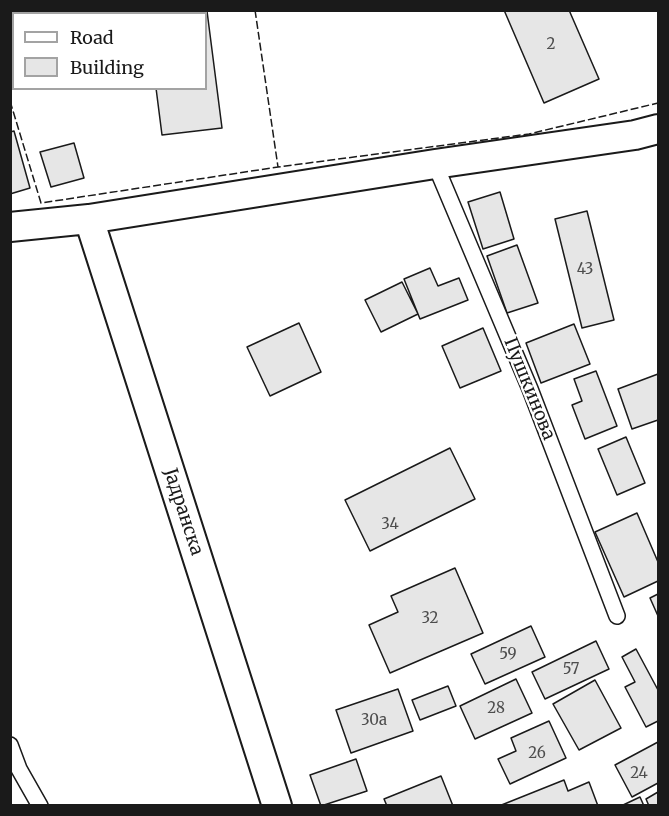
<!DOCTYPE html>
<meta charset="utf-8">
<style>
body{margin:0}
#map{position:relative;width:669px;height:816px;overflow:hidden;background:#fff;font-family:Merriweather,serif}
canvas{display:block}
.frame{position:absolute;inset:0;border:12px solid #1a1a1a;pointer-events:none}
.legend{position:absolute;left:12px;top:12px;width:195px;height:78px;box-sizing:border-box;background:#fff;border:2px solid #a3a3a3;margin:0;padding:8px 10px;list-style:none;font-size:18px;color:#1a1a1a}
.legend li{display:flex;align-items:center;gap:12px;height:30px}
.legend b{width:30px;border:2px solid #a3a3a3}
</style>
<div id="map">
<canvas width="669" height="816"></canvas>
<div class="frame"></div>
<ul class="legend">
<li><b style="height:8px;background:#fff"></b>Road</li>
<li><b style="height:16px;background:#e6e6e6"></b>Building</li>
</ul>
</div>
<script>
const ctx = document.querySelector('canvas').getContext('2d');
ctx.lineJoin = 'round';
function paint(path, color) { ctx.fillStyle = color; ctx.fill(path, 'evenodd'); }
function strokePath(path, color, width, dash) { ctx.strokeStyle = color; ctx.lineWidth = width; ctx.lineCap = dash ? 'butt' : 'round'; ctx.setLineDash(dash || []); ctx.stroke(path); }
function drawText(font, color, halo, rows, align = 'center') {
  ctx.font = font + ' Merriweather,serif'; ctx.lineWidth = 4.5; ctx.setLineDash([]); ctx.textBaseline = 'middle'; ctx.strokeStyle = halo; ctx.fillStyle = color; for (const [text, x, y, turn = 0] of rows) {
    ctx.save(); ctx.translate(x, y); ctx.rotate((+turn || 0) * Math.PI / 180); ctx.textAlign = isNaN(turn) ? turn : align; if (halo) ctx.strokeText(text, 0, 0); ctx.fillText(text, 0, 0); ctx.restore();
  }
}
const building = new Path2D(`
 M145,10H211L207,11L222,128L162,135L156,88H206V14H146Z
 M504,10H569L599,79L544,103Z
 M14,131L30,188L10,194V132Z
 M74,143L84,178L51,187L40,152Z
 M500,192L514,239L483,249L468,202Z
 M587,211L614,320L582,328L555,219Z
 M517,245L538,303L507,313L487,256Z
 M430,268L438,286L459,278L468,300L420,319L404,279Z
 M402,282L418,314L381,332L365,300Z
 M299,323L321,372L270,396L247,347Z
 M574,324L590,364L541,383L526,343Z
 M483,328L501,371L460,388L442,346Z
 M596,371L617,426L585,439L572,405L582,401L574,379Z
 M658,374V420L632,429L618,389Z
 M626,437L645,483L617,495L598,449Z
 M450,448L475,499L370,551L345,500Z
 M637,513L658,562V581L624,597L595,532Z
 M455,568L483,633L390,673L369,625L398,612L391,596Z
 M658,594V616L650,598Z
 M531,626L545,657L485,684L471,654Z
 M596,641L609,669L545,699L532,672Z
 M636,649L658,690V721L646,727L625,687L635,682L622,657Z
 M516,679L532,713L475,739L460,706Z
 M595,680L621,728L579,750L553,704Z
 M448,686L456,706L420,720L412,700Z
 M398,689L413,731L351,753L336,710Z
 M549,721L566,758L510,784L498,759L516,751L511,738Z
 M658,742V783L632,797L615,765Z
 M356,759L367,791L321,806L310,775Z
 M441,776L453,806H387L384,799Z
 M564,780L568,791L589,782L598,806H499Z
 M658,792V806H649L646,799Z
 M640,797L644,806H621Z`);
paint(building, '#e6e6e6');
strokePath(building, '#1a1a1a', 1.5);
const service = new Path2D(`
 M435,164L530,389L617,616
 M10,745L19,769L40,806`);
const minor = new Path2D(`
 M89,219L277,806
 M10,227L89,219L435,164L635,135L658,129`);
strokePath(service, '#1a1a1a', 18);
strokePath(minor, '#1a1a1a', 32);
strokePath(service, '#fff', 15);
strokePath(minor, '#fff', 28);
strokePath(new Path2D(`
 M255,10L278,167
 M10,101L41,203L278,167L529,134L658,103`), '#1a1a1a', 1.5, [8, 3]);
drawText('15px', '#4d4d4d', null, [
 ["2",551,45],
 ["43",585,270],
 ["34",390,525],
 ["32",430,619],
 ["59",508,655],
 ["57",571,670],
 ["28",496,709],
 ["30a",374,721],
 ["26",537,754],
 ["24",639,774]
]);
drawText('18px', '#1a1a1a', '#fff', [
 ["Пушкинова",529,389,68],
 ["Јадранска",183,512,72]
]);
</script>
